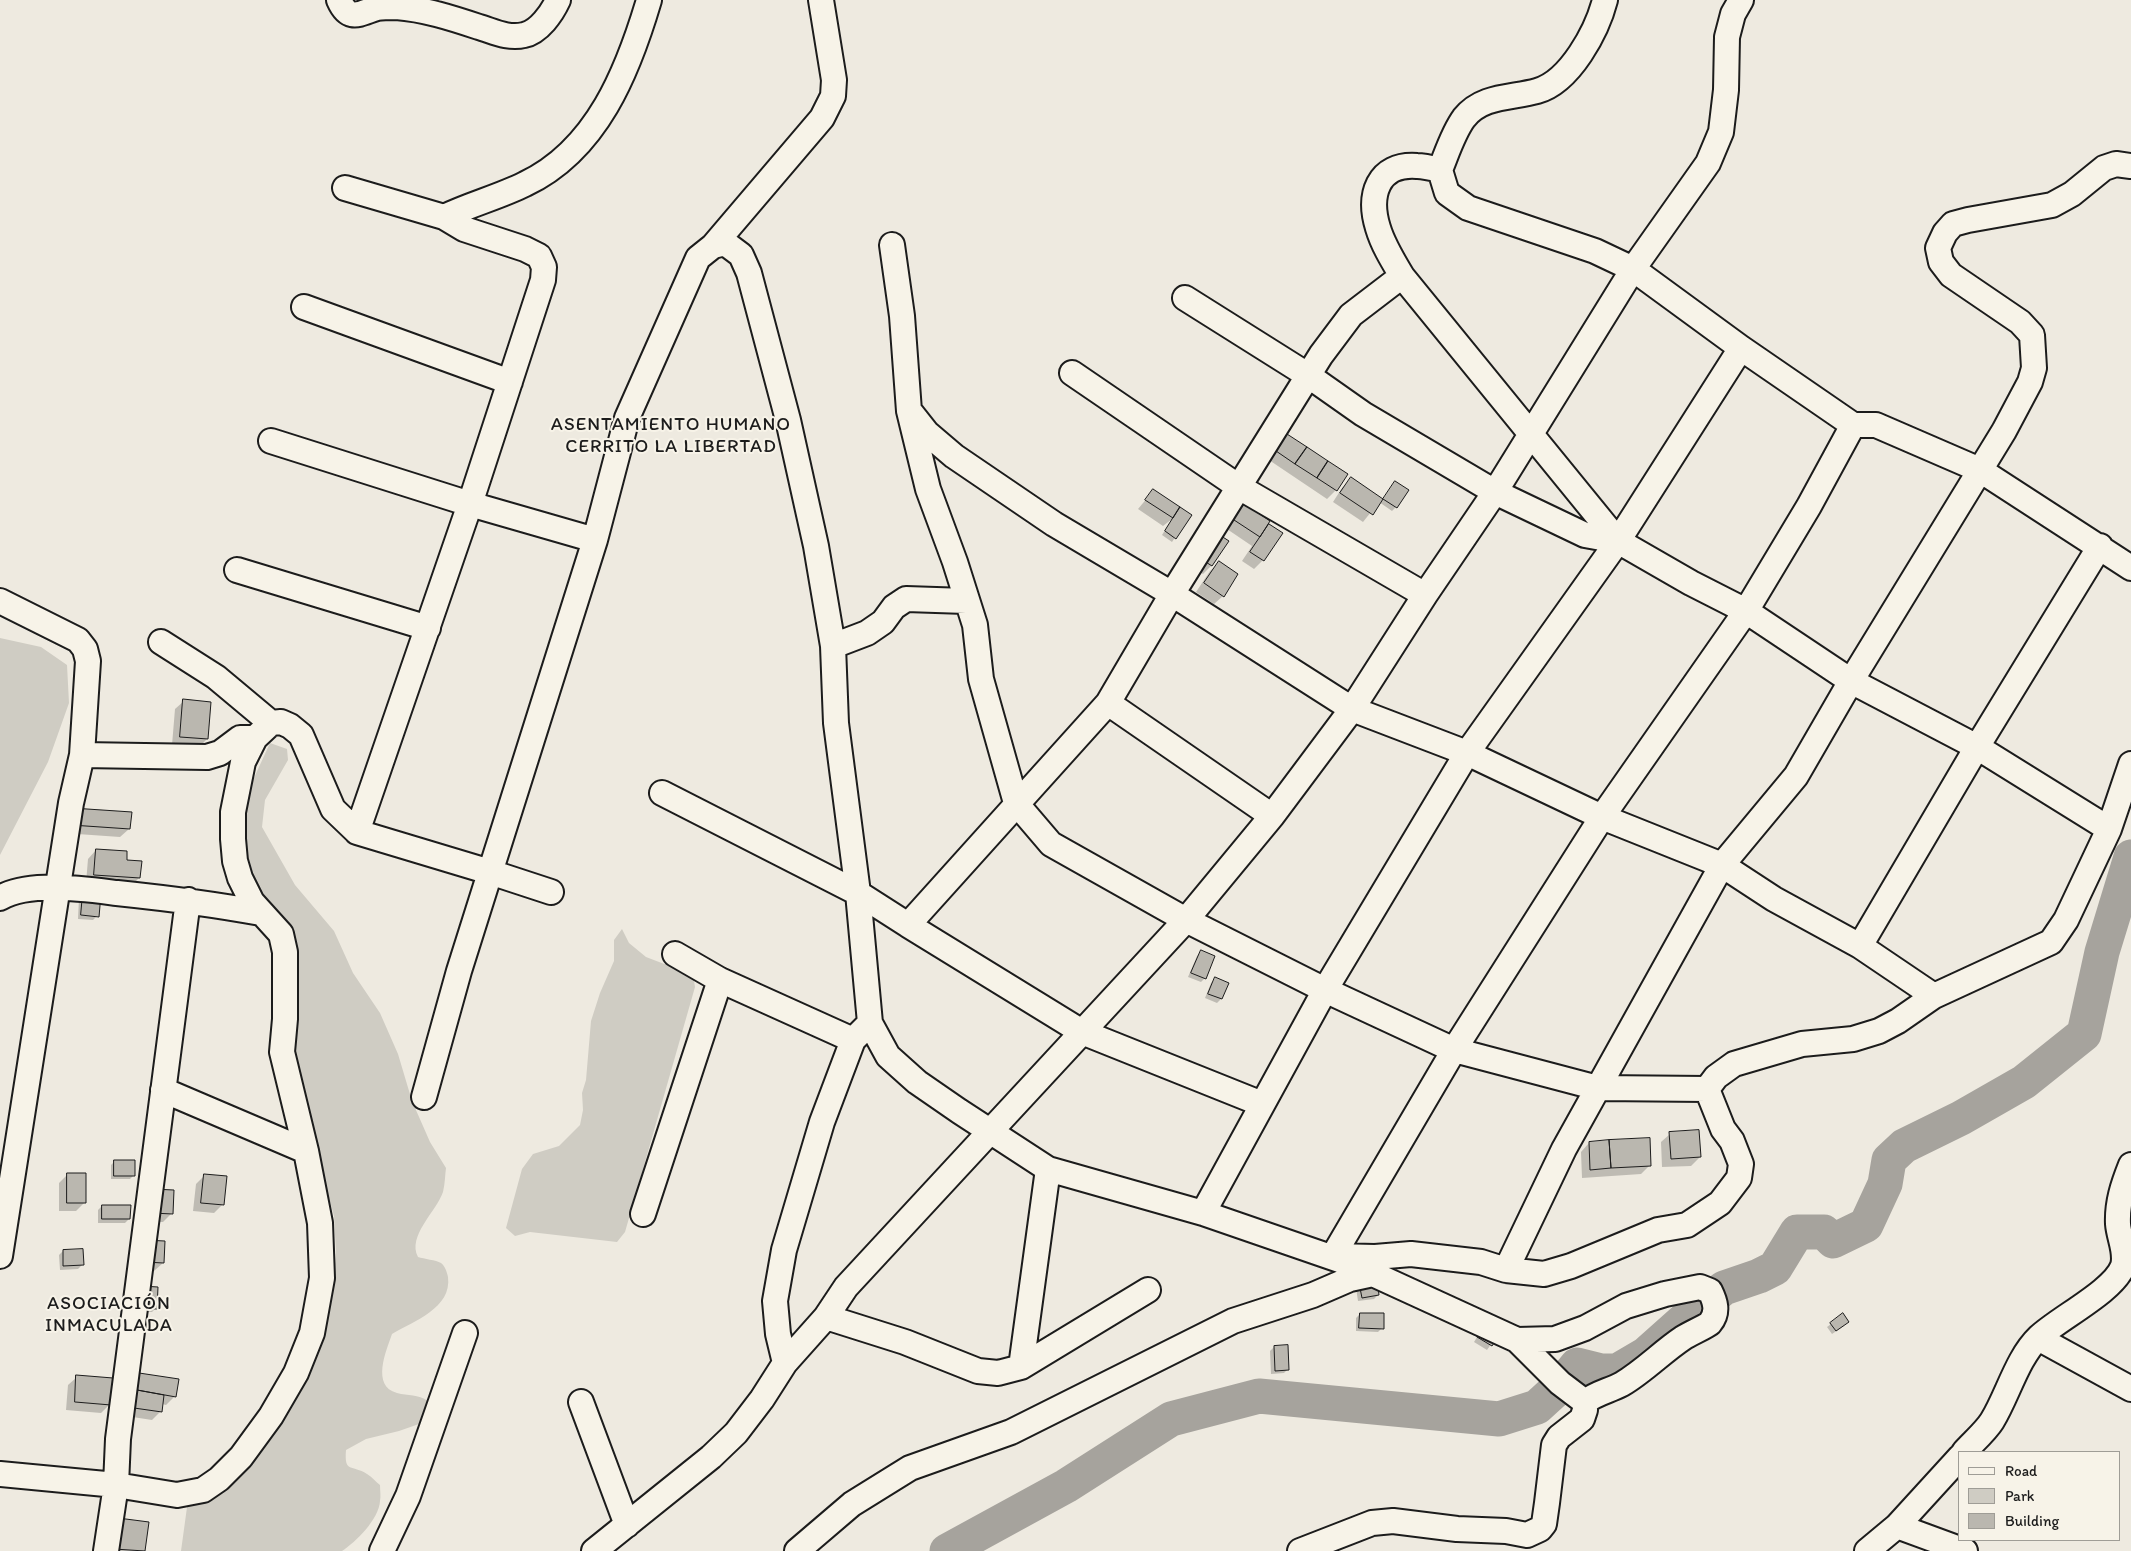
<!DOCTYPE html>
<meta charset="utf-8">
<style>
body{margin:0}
#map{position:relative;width:2131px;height:1551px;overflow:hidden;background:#eeeae0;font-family:Itim,sans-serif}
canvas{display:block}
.legend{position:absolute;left:1958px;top:1451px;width:162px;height:90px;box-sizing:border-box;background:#f7f3e8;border:1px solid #9f9d96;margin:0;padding:6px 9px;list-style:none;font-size:15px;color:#1c1c1c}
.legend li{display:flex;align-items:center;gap:10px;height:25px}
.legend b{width:25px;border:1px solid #9f9d96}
</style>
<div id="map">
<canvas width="2131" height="1551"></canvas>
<ul class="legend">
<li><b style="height:6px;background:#f7f3e8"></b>Road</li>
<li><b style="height:14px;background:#cfccc3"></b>Park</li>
<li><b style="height:14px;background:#bab7af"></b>Building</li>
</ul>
</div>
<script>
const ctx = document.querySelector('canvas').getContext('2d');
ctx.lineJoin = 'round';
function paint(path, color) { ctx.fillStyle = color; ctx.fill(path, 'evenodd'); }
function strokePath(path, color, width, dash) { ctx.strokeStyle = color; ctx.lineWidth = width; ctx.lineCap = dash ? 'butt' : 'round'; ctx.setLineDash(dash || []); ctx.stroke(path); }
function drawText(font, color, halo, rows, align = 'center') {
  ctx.font = font + ' Itim,sans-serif'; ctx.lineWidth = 4; ctx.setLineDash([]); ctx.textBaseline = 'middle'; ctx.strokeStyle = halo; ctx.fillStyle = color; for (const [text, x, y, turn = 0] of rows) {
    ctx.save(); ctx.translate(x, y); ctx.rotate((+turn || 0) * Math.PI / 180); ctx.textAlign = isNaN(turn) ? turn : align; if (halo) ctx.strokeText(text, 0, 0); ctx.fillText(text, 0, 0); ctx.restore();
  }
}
paint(new Path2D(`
 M0,638L41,647L67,665L69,703L48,762L0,855Z
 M270,743L287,749L288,760L265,800L262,827L295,885L334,931L353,973L380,1013L398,1054L412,1101L430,1142L446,1168C445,1175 445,1184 443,1192C436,1212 407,1236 418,1257C424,1259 436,1260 441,1263C445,1266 447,1272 448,1277C452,1308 414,1321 392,1334C386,1351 371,1386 397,1393C408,1396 418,1394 428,1401L419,1424L399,1431L366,1439L346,1450C344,1474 352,1464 367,1474C372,1477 376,1482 380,1485C380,1491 381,1496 380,1501C379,1519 356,1542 342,1551H181L188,1500L298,1390L322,1341L333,1287L336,1253L334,1216L316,1150L286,1080L280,940L231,828Z
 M622,929L629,943L646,957L693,975L695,987L625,1232L617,1242L530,1232L515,1236L506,1228L522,1169L533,1154L559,1146L580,1125L583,1110L582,1093L586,1080L591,1021L600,993L614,961V940Z`), '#cfccc3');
paint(new Path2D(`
 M1288,436L1336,490L1327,499L1269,460Z
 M1351,479L1383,500L1396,482V507L1392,511L1379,502L1363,522L1333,502L1342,488Z
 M1153,491L1190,515L1172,542L1162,535L1172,519L1163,526L1138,509Z
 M1234,512L1267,524L1281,533L1263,560L1254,569L1242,561L1252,546L1224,527Z
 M1227,542L1211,566L1203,574L1190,566Z
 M1219,563L1223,596L1214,604L1196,592L1210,571Z
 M184,701L210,703L207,739L198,748L172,745L175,709Z
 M64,818L129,829L120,837L63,833Z
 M96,850L125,861L139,878L131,886L86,883L88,859Z
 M79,898L97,916L93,920L78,919Z
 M1201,952L1205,978L1201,982L1188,977L1197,956Z
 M1215,979L1227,984L1221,999L1217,1003L1205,998L1211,983Z
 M1670,1134L1700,1157L1691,1166L1662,1167L1661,1142Z
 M1589,1143L1650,1165L1641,1174L1582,1178L1581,1152Z
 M115,1161L134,1175L130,1179H111V1165Z
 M68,1174L85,1202L76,1211H59V1183Z
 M204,1176L223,1204L214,1213L193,1211L196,1184Z
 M143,1199L171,1214L163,1222H143Z
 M102,1206L129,1219L125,1223H98V1210Z
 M136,1250L163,1263L154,1271L135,1270Z
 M63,1251L82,1265L78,1269L60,1270L59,1255Z
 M1360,1284L1378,1295L1374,1299L1358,1301L1356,1288Z
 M138,1291L156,1308L152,1312L137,1311Z
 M1360,1314L1382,1328L1378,1332L1356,1331V1318Z
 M1831,1324L1844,1326L1832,1334L1827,1327Z
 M1479,1334L1496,1337L1487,1350L1474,1342Z
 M1274,1347L1288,1369L1284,1373L1271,1374L1270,1351Z
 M140,1375L175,1396L166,1405L162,1404L160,1412L152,1420L126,1416L131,1383Z
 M77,1377L110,1404L101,1413L66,1410L68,1385Z
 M147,1523L144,1551H107Z`), '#0003');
strokePath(new Path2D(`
 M947,1551L1066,1486L1171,1419L1259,1396L1499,1419L1537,1407L1560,1386L1577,1365L1601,1371H1617L1646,1354L1692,1313L1724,1288L1759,1276L1775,1268L1797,1232H1824L1833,1241L1866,1225L1885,1184L1889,1160L1904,1146L1961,1118L2024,1082L2084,1034L2102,952L2131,857`), '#a6a39d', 35);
const building = new Path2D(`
 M1287,434L1307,447L1295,464L1276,451Z
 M1307,447L1328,461L1317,478L1295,464Z
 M1328,461L1348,474L1337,491L1317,478Z
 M1351,477L1383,499L1373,515L1340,493Z
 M1395,481L1409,490L1397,508L1383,499Z
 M1153,489L1180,507L1173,518L1145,500Z
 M1242,502L1270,521L1260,537L1231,518Z
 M1180,507L1192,515L1176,539L1165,531Z
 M1269,524L1283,533L1264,561L1250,552Z
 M1215,532L1229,541L1212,566L1198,557Z
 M1219,561L1238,574L1224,597L1204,583Z
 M183,699L211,702L208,739L180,737Z
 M72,808L132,812L130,829L71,825Z
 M96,849L127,851V860L142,861L140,878L94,875Z
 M83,893L101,894L99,917L81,915Z
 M1201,950L1215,956L1206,979L1191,973Z
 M1215,977L1229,983L1222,999L1208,994Z
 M1699,1130L1701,1157L1671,1159L1669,1132Z
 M1650,1138L1651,1166L1611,1168L1609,1140Z
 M1609,1140L1611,1168L1590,1170L1589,1142Z
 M114,1160H135V1176H114Z
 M67,1173H86V1203H67Z
 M204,1174L227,1176L224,1205L201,1203Z
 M152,1189L174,1190L173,1214L151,1213Z
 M102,1205H131L130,1219H102Z
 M144,1240L165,1241L164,1263L143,1262Z
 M83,1249L84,1265L63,1266V1250Z
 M1377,1280L1379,1295L1362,1298L1359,1283Z
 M142,1286L158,1287L157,1309L140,1308Z
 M1360,1313H1384V1329L1359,1328Z
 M1843,1313L1849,1322L1836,1331L1830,1323Z
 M1482,1328L1498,1337L1492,1346L1477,1337Z
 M1288,1345L1289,1370L1275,1371L1274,1346Z
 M139,1373L179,1379L176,1397L137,1390Z
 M76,1375L113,1378L111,1405L75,1402Z
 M137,1390L164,1395L162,1412L134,1408Z
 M118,1518L149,1522L145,1551L114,1549Z`);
paint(building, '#bab7af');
strokePath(building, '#1c1c1c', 1);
const minor = new Path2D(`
 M339,0C349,23 360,13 377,8C383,7 390,7 396,7C424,9 452,18 479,27C493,31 508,39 524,35C539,32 552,13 558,0
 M1440,170C1447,153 1453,133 1464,118C1482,95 1512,98 1537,91C1570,82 1597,31 1605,0
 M345,188L444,217C471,204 499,197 525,184C597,150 628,71 649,0
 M892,245L902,316L909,411L928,489L955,562L975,625L981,679L1016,803L1051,844L1186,920L1325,990L1454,1050L1598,1088L1707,1089
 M713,246L822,118L833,96L834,80L821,0
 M1185,298L1309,376L1363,414L1495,492L1585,535L1618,541L1691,583L1746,611L1851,681L1977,747L2109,829
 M304,307L510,382
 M1072,373L1239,487L1425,595
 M912,414L927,433L954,456L1054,524L1172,594L1352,709L1467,753L1602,817L1722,865L1774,899L1860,946L1934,996
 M271,441L470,504L595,540
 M1618,541L1402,276C1393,261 1383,245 1378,228C1368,196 1377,163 1417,166C1424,166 1432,168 1440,170L1447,193L1468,208L1595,251L1633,269L1741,348L1853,425H1876L1980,470L2131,568
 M237,570L428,628
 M0,601L78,640L85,649L88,661L82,755L71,803L0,1256
 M833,646L867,633L883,622L894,607L906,599L966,601
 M1108,703L1272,816
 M271,723L281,722L290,726L301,735L333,809L357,832L490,872L551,892
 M82,755L207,757L220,753L240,738H255
 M662,793L858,893L908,925L1108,703L1172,594L1321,355L1351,315L1402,276
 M357,832L470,504L543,280L544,267L539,256L525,249L464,229L444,217
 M0,898C29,881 84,889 117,893C165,898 213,904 261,913
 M908,925L1082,1032L1262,1104
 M1860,946L1977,747L2100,546
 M675,954L720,980L853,1040
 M870,1023L888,1056L917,1082L959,1111L1048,1169L1203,1213L1325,990L1467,753L1618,541L1741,348
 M1707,1089L1723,1129L1732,1141L1741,1164L1739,1178L1720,1203L1687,1225L1658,1230L1571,1266L1544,1274L1506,1270L1481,1262L1411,1254L1375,1257L1333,1256L1454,1050L1602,817L1746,611L1809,506L1853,425
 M1707,1089L1716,1077L1734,1064L1802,1044L1853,1039L1879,1031L1898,1021L1934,996L2051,942L2066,920L2109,829L2131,764
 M163,1090L306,1151
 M424,1097L459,971L595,540L627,418L698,258L713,246L725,243L741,255L749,273L788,420L816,546L833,646L836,723L858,893L870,1023L853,1040L822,1122L784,1250L775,1301L778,1334L785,1363
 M1203,1213L1348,1263
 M643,1214L720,980
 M1506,1270L1564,1149L1722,865L1796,776L1851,681L2004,431L2030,382L2034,368L2032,335L2020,322L1951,275L1941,262L1938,248L1945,233L1953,224L1968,220L2052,205L2072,194L2104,168L2116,164L2131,166
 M826,1317L905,1342L978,1371L998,1373L1021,1367L1148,1290
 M2038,1338L2131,1389
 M1021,1367L1048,1169
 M581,1402L627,1525
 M1964,1452C1973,1442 1985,1432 1992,1421C2008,1395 2017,1358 2039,1337C2059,1318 2114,1291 2123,1266C2127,1252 2119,1238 2118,1224C2117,1203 2123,1185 2131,1165
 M0,1474L116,1485L177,1495L203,1490L219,1479L241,1457L271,1416L296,1373L312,1333L322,1278L320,1223L306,1151L282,1052L285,1019V952L281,934L252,902L240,878L235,861L233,839V812L243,762L255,738L271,723L216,677L161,642
 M1897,1526L1965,1551
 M106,1551L116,1485L118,1439L188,900
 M382,1551L408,1496L465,1333
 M594,1551L711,1457L736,1433L762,1399L785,1363L826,1317L846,1287L1186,920L1272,816L1352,709L1425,595L1495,492L1633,269L1708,163L1721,132L1726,90L1727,37L1733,14L1741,0
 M797,1551L852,1504L910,1468L1011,1432L1233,1321L1313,1295L1350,1279L1373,1274L1517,1340L1555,1339L1585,1328L1626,1306L1665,1294L1700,1287L1710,1291C1715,1301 1719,1312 1710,1323C1707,1326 1689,1334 1683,1338C1662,1352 1644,1371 1622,1384C1609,1391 1596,1393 1585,1402
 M1300,1551L1372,1523L1393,1521L1457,1529L1506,1531L1527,1535L1540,1529L1544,1524L1547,1503L1554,1445L1559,1437L1582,1419L1585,1410V1402L1560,1383L1517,1340
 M1867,1551L1897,1526L1960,1457`);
strokePath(minor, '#1c1c1c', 28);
strokePath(minor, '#f7f3e8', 24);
ctx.letterSpacing = '1px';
drawText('19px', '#1c1c1c', '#f7f3e8', [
 ["ASENTAMIENTO HUMANO",671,425],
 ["CERRITO LA LIBERTAD",671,447],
 ["ASOCIACIÓN",109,1304],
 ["INMACULADA",109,1326]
]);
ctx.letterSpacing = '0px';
</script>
